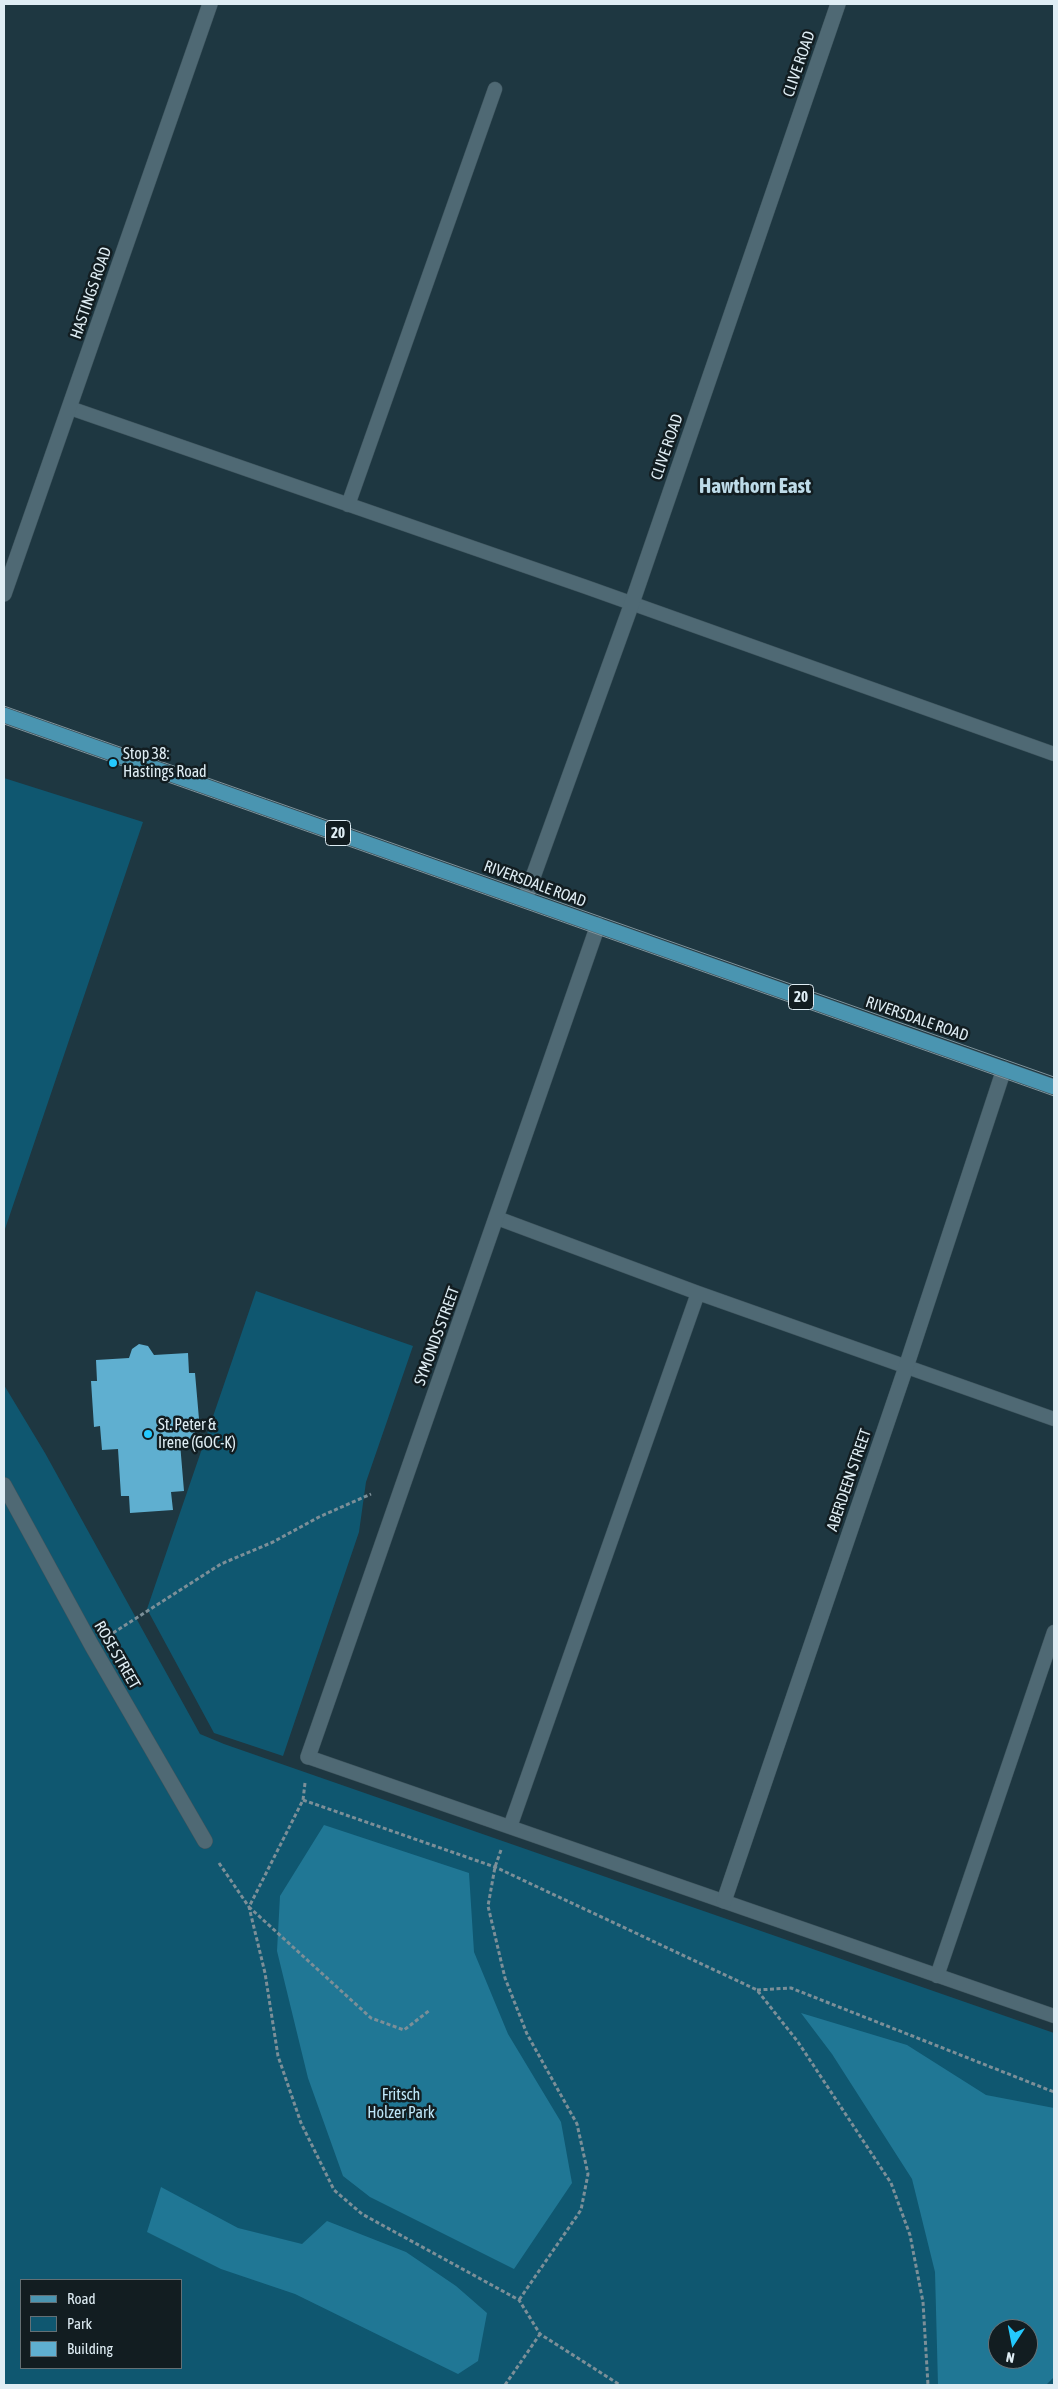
<!DOCTYPE html>
<style>
body{margin:0}
#map{position:relative;width:1058px;height:2389px;overflow:hidden;background:#1e3741;font-family:"Asap Condensed",sans-serif}
canvas{display:block}
.frame{position:absolute;inset:0;border:5px solid #dfedf4;pointer-events:none}
.legend{position:absolute;left:20px;top:2279px;width:162px;height:90px;box-sizing:border-box;background:#121d21;border:1px solid #647075;margin:0;padding:6px 9px;list-style:none;font-size:15px;color:#dfedf4}
.legend li{display:flex;align-items:center;gap:10px;height:25px}
.legend b{width:25px;border:1px solid #647075}
.north{position:absolute;left:988px;top:2319px;width:50px;height:50px;box-sizing:border-box;background:#121d21;border:1px solid #647075;border-radius:50%;rotate:191deg;font-size:14px;font-weight:700;line-height:20px;text-align:center;color:#dfedf4}
.north::after{content:'';display:block;margin:auto;width:18px;height:22px;background:#24c9fe;clip-path:polygon(50% 0,100% 100%,50% 72%,0 100%)}
</style>
<div id="map">
<canvas width="1058" height="2389"></canvas>
<div class="frame"></div>
<ul class="legend">
<li><b style="height:6px;background:#4a95b1"></b>Road</li>
<li><b style="height:14px;background:#0f5770"></b>Park</li>
<li><b style="height:14px;background:#5fafd0"></b>Building</li>
</ul>
<div class="north">N</div>
</div>
<script>
const ctx = document.querySelector('canvas').getContext('2d');
ctx.lineJoin = 'round';
function paint(path, color) { ctx.fillStyle = color; ctx.fill(path, 'evenodd'); }
function strokePath(path, color, width, dash) { ctx.strokeStyle = color; ctx.lineWidth = width; ctx.lineCap = dash ? 'butt' : 'round'; ctx.setLineDash(dash || []); ctx.stroke(path); }
function drawText(font, color, halo, rows, align = 'center') {
  ctx.font = font + ' "Asap Condensed",sans-serif'; ctx.lineWidth = 5; ctx.setLineDash([]); ctx.textBaseline = 'middle'; ctx.strokeStyle = halo; ctx.fillStyle = color; for (const [text, x, y, turn = 0] of rows) {
    ctx.save(); ctx.translate(x, y); ctx.rotate((+turn || 0) * Math.PI / 180); ctx.textAlign = isNaN(turn) ? turn : align; if (halo) ctx.strokeText(text, 0, 0); ctx.fillText(text, 0, 0); ctx.restore();
  }
}
paint(new Path2D(`
 M4,778L143,822L4,1232Z
 M256,1291L413,1346L366,1482L359,1532L283,1756L214,1733L147,1609Z
 M4,1385L45,1453L200,1734L224,1744L1054,2033V2385H4ZM21,2280H181V2368H21ZM998,2329H1028V2359H998Z`), '#0f5770');
paint(new Path2D(`
 M324,1825L469,1873L474,1952L508,2034L561,2122L572,2183L514,2269L370,2197L343,2176L308,2078L277,1951L280,1896Z
 M801,2013L907,2045L986,2095L1054,2108V2377L1046,2385H938L935,2272L912,2179L832,2054ZM998,2329H1028V2359H998Z
 M161,2187L238,2228L302,2244L327,2221L406,2252L456,2286L487,2313L478,2361L458,2374L295,2294L221,2269L147,2232Z`), '#207795');
paint(new Path2D(`
 M139,1344L148,1346L154,1355L188,1353L189,1373H195L199,1419L194,1420L195,1442L180,1443L184,1491L171,1492L173,1510L130,1513L129,1496H121L118,1449L102,1450L100,1426L94,1427L91,1381H97L96,1360L129,1358L132,1349Z`), '#5fafd0');
const lane = new Path2D(`
 M70,408L586,587L1054,754
 M348,505L495,89
 M497,1218L698,1293L1054,1419
 M308,1757L1054,2016
 M510,1827L698,1293
 M937,1976L1054,1632`);
const street = new Path2D(`
 M4,594L210,4
 M525,899L632,603L838,4
 M4,1485L92,1646L205,1841
 M308,1757L598,925
 M724,1901L906,1367L1004,1069`);
const primary = new Path2D(`
 M4,715L1054,1087`);
strokePath(lane, '#3e545d', 15);
strokePath(street, '#3e545d', 16);
strokePath(primary, '#3e545d', 16);
strokePath(new Path2D(`
 M113,1633L221,1564L273,1542L319,1517L371,1494
 M305,1783L303,1800L249,1907L371,2018L404,2030L430,2010
 M303,1800L495,1867L757,1990L798,2042L891,2183L910,2235L923,2302L928,2385
 M501,1850L495,1867L488,1906L505,1978L527,2034L577,2124L588,2174L581,2210L519,2300
 M219,1863L249,1907L265,1973L278,2056L301,2123L334,2190L362,2214L519,2300L540,2334L620,2385
 M757,1990L791,1988L1054,2092
 M505,2385L540,2334`), '#7c8f98', 3, [4, 2.5]);
strokePath(lane, '#4f6974', 14);
strokePath(street, '#4f6974', 15);
strokePath(primary, '#4a95b1', 15);
strokePath(new Path2D(`
 M4,706L1054,1077
 M4,724L1054,1096`), '#7f939b', 1);
for (const [x, y, r, color] of [
 [113,763,5,"#24c9fe"],
 [148,1434,5,"#24c9fe"]
]) { const dot = new Path2D(); dot.arc(x, y, r, 0, 2 * Math.PI); ctx.fillStyle = color; ctx.fill(dot); strokePath(dot, '#121d21', 2); }
for (const [x, y, w] of [
 [338,833,25],
 [801,997,25]
]) { const box = new Path2D(); box.roundRect(x - w / 2, y - 12.5, w, 25, 4); ctx.fillStyle = '#121d21'; ctx.fill(box); strokePath(box, '#dfedf4', 1); }
drawText('bold 15px', '#dfedf4', null, [
 ["20",338,833],
 ["20",801,997]
]);
drawText('16px', '#dfedf4', '#121d21', [
 ["CLIVE ROAD",799,64,-71],
 ["HASTINGS ROAD",91,293,-71],
 ["CLIVE ROAD",667,447,-71],
 ["RIVERSDALE ROAD",535,884,20],
 ["RIVERSDALE ROAD",917,1019,19],
 ["SYMONDS STREET",437,1336,-70],
 ["ABERDEEN STREET",849,1480,-71],
 ["ROSE STREET",117,1655,60]
]);
drawText('16px', '#dfedf4', '#121d21', [
 ["Stop 38:",123,754],
 ["Hastings Road",123,772],
 ["St. Peter &",158,1425],
 ["Irene (GOC-K)",158,1443]
], 'left');
drawText('16px', '#bee6f8', '#121d21', [
 ["Fritsch",401,2095],
 ["Holzer Park",401,2113]
]);
drawText('bold 21px', '#bedbe8', '#121d21', [
 ["Hawthorn East",755,486]
]);
</script>
